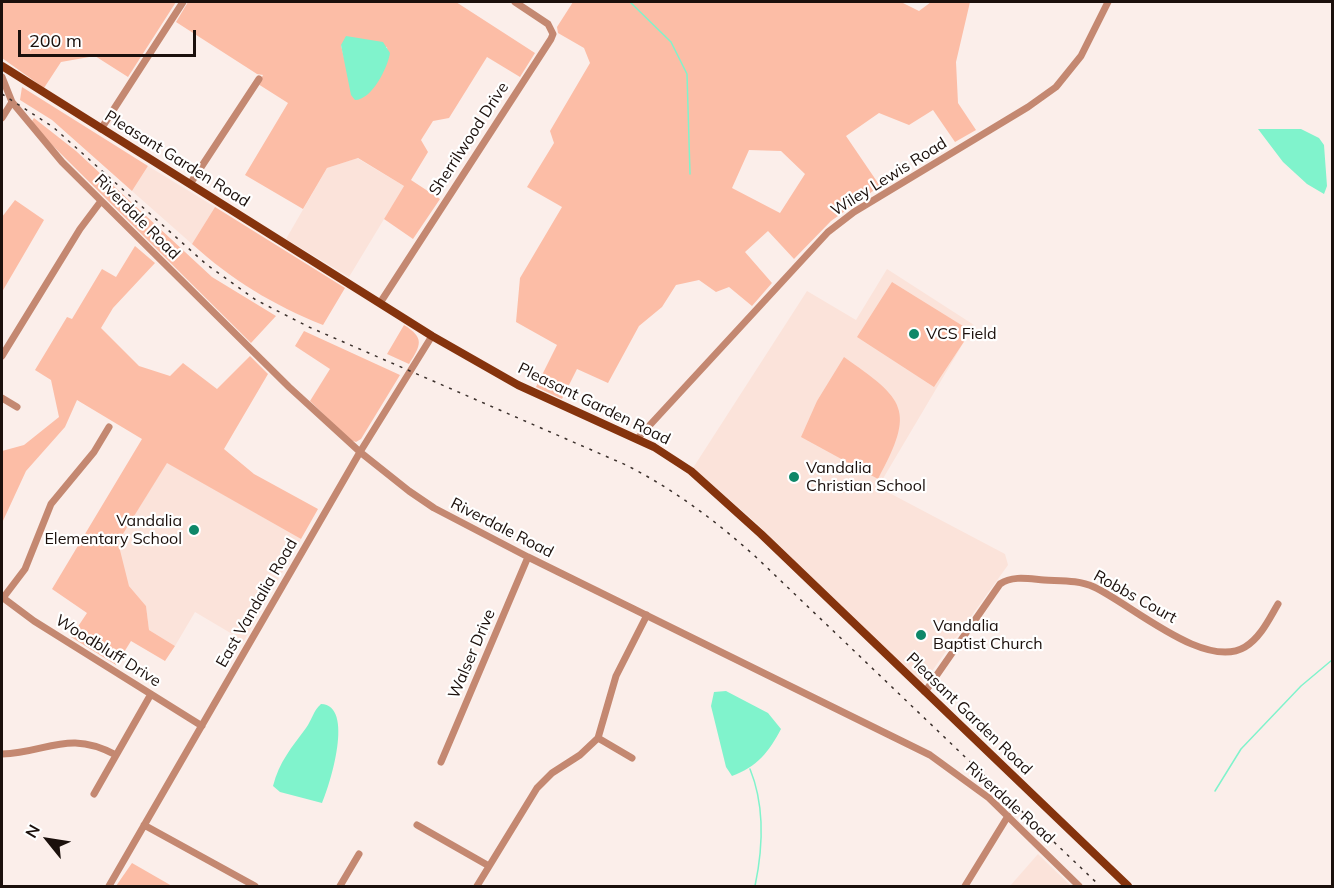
<!DOCTYPE html>
<style>
body{margin:0}
#map{position:relative;width:1334px;height:888px;overflow:hidden;background:#fbeeea;font-family:Mulish,sans-serif}
canvas{display:block}
.frame{position:absolute;inset:0;border:3px solid #1b100c;pointer-events:none}
.north{position:absolute;left:18px;top:810px;width:60px;height:60px;-webkit-text-stroke:4px #fff;paint-order:stroke;rotate:300deg;font-size:16px;font-weight:700;line-height:24px;text-align:center;color:#1b100c}
.north::after{content:'';display:block;margin:auto;width:21px;height:27px;background:#1b100c;clip-path:polygon(50% 0,100% 100%,50% 72%,0 100%)}
.scale{position:absolute;left:18px;top:30px;width:178px;height:27px;box-sizing:border-box;border:3px solid #1b100c;border-top:0;padding-left:8px;font-size:18px;line-height:21px;white-space:nowrap;color:#1b100c;-webkit-text-stroke:4px #fff;paint-order:stroke}
</style>
<div id="map">
<canvas width="1334" height="888"></canvas>
<div class="frame"></div>
<div class="north">N</div>
<div class="scale">200 m</div>
</div>
<script>
const ctx = document.querySelector('canvas').getContext('2d');
ctx.lineJoin = 'round';
function paint(path, color) { ctx.fillStyle = color; ctx.fill(path, 'evenodd'); }
function strokePath(path, color, width, dash) { ctx.strokeStyle = color; ctx.lineWidth = width; ctx.lineCap = dash ? 'butt' : 'round'; ctx.setLineDash(dash || []); ctx.stroke(path); }
function drawText(font, color, halo, rows, align = 'center') {
  ctx.font = font + ' Mulish,sans-serif'; ctx.lineWidth = 4.5; ctx.setLineDash([]); ctx.textBaseline = 'middle'; ctx.strokeStyle = halo; ctx.fillStyle = color; for (const [text, x, y, turn = 0] of rows) {
    ctx.save(); ctx.translate(x, y); ctx.rotate((+turn || 0) * Math.PI / 180); ctx.textAlign = isNaN(turn) ? turn : align; if (halo) ctx.strokeText(text, 0, 0); ctx.fillText(text, 0, 0); ctx.restore();
  }
}
paint(new Path2D(`
 M357,158L404,186L349,277L286,239L327,168Z
 M148,166L215,207L192,244L132,191Z
 M887,269L974,325L878,487L1005,554L1008,565L922,685L755,522L693,468L807,291L856,320Z
 M167,462L301,539L244,641L195,612L175,646L149,630L146,606L129,586L118,542Z
 M1038,854L1071,886H1010Z`), '#fbe3da');
paint(new Path2D(`
 M2,2H176L128,77L95,56L61,62L44,88L2,58Z
 M188,2H456L535,53L520,77L487,57L449,118L433,121L421,140L428,152L411,180L440,199L413,239L384,219L404,186L358,158L327,168L303,209L245,175L288,103L258,84L263,75L257,74L176,22ZM341,45L387,47L388,61L346,66Z
 M573,2H901L919,11L931,2H970L956,62L958,103L976,130L955,142L933,110L909,125L879,113L846,136L880,186L831,221L794,259L768,231L745,252L772,283L752,306L729,287L716,292L699,280L676,285L662,307L639,326L608,383L577,369L562,399L536,387L557,345L516,322L520,278L562,207L527,187L554,143L550,131L590,63L584,48L558,33L557,27ZM749,150L781,151L805,174L780,213L732,188Z
 M22,87L148,166L132,191L52,120L20,100Z
 M34,118L76,151L212,277L276,316L251,343L41,134L32,121Z
 M15,200L44,220L2,292V217Z
 M215,207L345,288L323,325C273,305 232,280 192,244Z
 M135,246L155,263L113,308L101,328L139,366L170,376L183,363L217,389L250,356L268,374L224,449L254,474L318,509L301,539L167,463L118,542L129,586L146,606L149,630L175,646L165,661L131,641L116,665L71,637L87,613L52,589L142,439L77,400L65,427L26,471L2,523V451L24,445L59,417L51,380L35,370L67,317L72,319L102,269L116,277Z
 M892,282L971,331L934,387L857,337Z
 M404,325C425,338 421,345 409,364L387,354Z
 M304,331L400,375L361,439L356,442L350,440L310,401L330,369L295,346Z
 M844,357C905,400 916,409 878,479L801,437L817,401Z
 M132,863L172,886H116Z`), '#fcbda6');
paint(new Path2D(`
 M346,36L383,42L390,53C388,67 372,100 355,100L351,95L341,45Z
 M1258,129H1301L1319,138L1324,145L1327,186L1324,194L1307,184L1283,162Z
 M726,691L768,713L781,729C769,752 757,767 732,776L726,767L711,706L714,692Z
 M321,704C355,705 330,785 322,803L280,792L273,786C279,762 292,747 306,728C312,720 313,711 321,704Z`), '#80f3cc');
strokePath(new Path2D(`
 M630,2L671,42L687,74L690,174
 M750,769C765,806 763,848 755,886
 M1215,791L1241,749L1301,686L1332,660`), '#80f3cc', 1.5);
strokePath(new Path2D(`
 M2,77L12,102L62,162L289,387L360,452L409,491L434,508L528,557L930,755L989,798L1079,886
 M2,118L12,102
 M101,129L183,2
 M190,184L259,79
 M380,303L551,39L553,34L548,24L515,2
 M2,356L80,229L101,201
 M2,398L17,407
 M637,439L828,232L854,212L1028,107L1056,87L1081,56L1108,2
 M2,597L34,621L202,726
 M3,598L25,569L51,504L94,452L109,427
 M925,692L1000,584C1013,575 1030,579 1044,580C1061,581 1079,580 1094,587C1131,604 1205,671 1245,647C1261,637 1269,619 1278,604
 M598,738L632,758
 M2,754C47,753 68,729 116,755
 M441,762L528,557
 M94,794L151,694
 M144,825L255,886
 M417,825L489,866
 M109,886L360,452L432,336
 M340,886L359,854
 M477,886L537,788L552,773L580,755L598,738L616,676L647,615
 M965,886L1008,816`), '#c48871', 7);
strokePath(new Path2D(`
 M2,66L432,336L518,385L654,447L691,471L761,534L1128,886`), '#85330d', 8);
strokePath(new Path2D(`
 M2,94L53,127L206,264L256,300L309,327L626,465C675,490 716,521 757,558L1100,886`), '#3b302c', 1.5, [3, 6]);
for (const [x, y, r, color] of [
 [914,334,6,"#0e8768"],
 [794,477,6,"#0e8768"],
 [194,530,6,"#0e8768"],
 [921,635,6,"#0e8768"]
]) { const dot = new Path2D(); dot.arc(x, y, r, 0, 2 * Math.PI); ctx.fillStyle = color; ctx.fill(dot); strokePath(dot, '#fff', 2); }
drawText('16px', '#1b100c', '#fff', [
 ["Sherrilwood Drive",469,139,-57],
 ["Pleasant Garden Road",177,159,32],
 ["Wiley Lewis Road",889,177,-32],
 ["Riverdale Road",137,217,45],
 ["Pleasant Garden Road",594,404,26],
 ["Riverdale Road",502,528,27],
 ["Robbs Court",1135,597,29],
 ["East Vandalia Road",257,603,-60],
 ["Woodbluff Drive",108,651,32],
 ["Walser Drive",472,654,-67],
 ["Pleasant Garden Road",969,714,44],
 ["Riverdale Road",1010,803,42]
]);
drawText('16px', '#1b100c', '#fff', [
 ["VCS Field",926,334],
 ["Vandalia",806,468],
 ["Christian School",806,486],
 ["Vandalia",182,521,"right"],
 ["Elementary School",182,539,"right"],
 ["Vandalia",933,626],
 ["Baptist Church",933,644]
], 'left');
</script>
